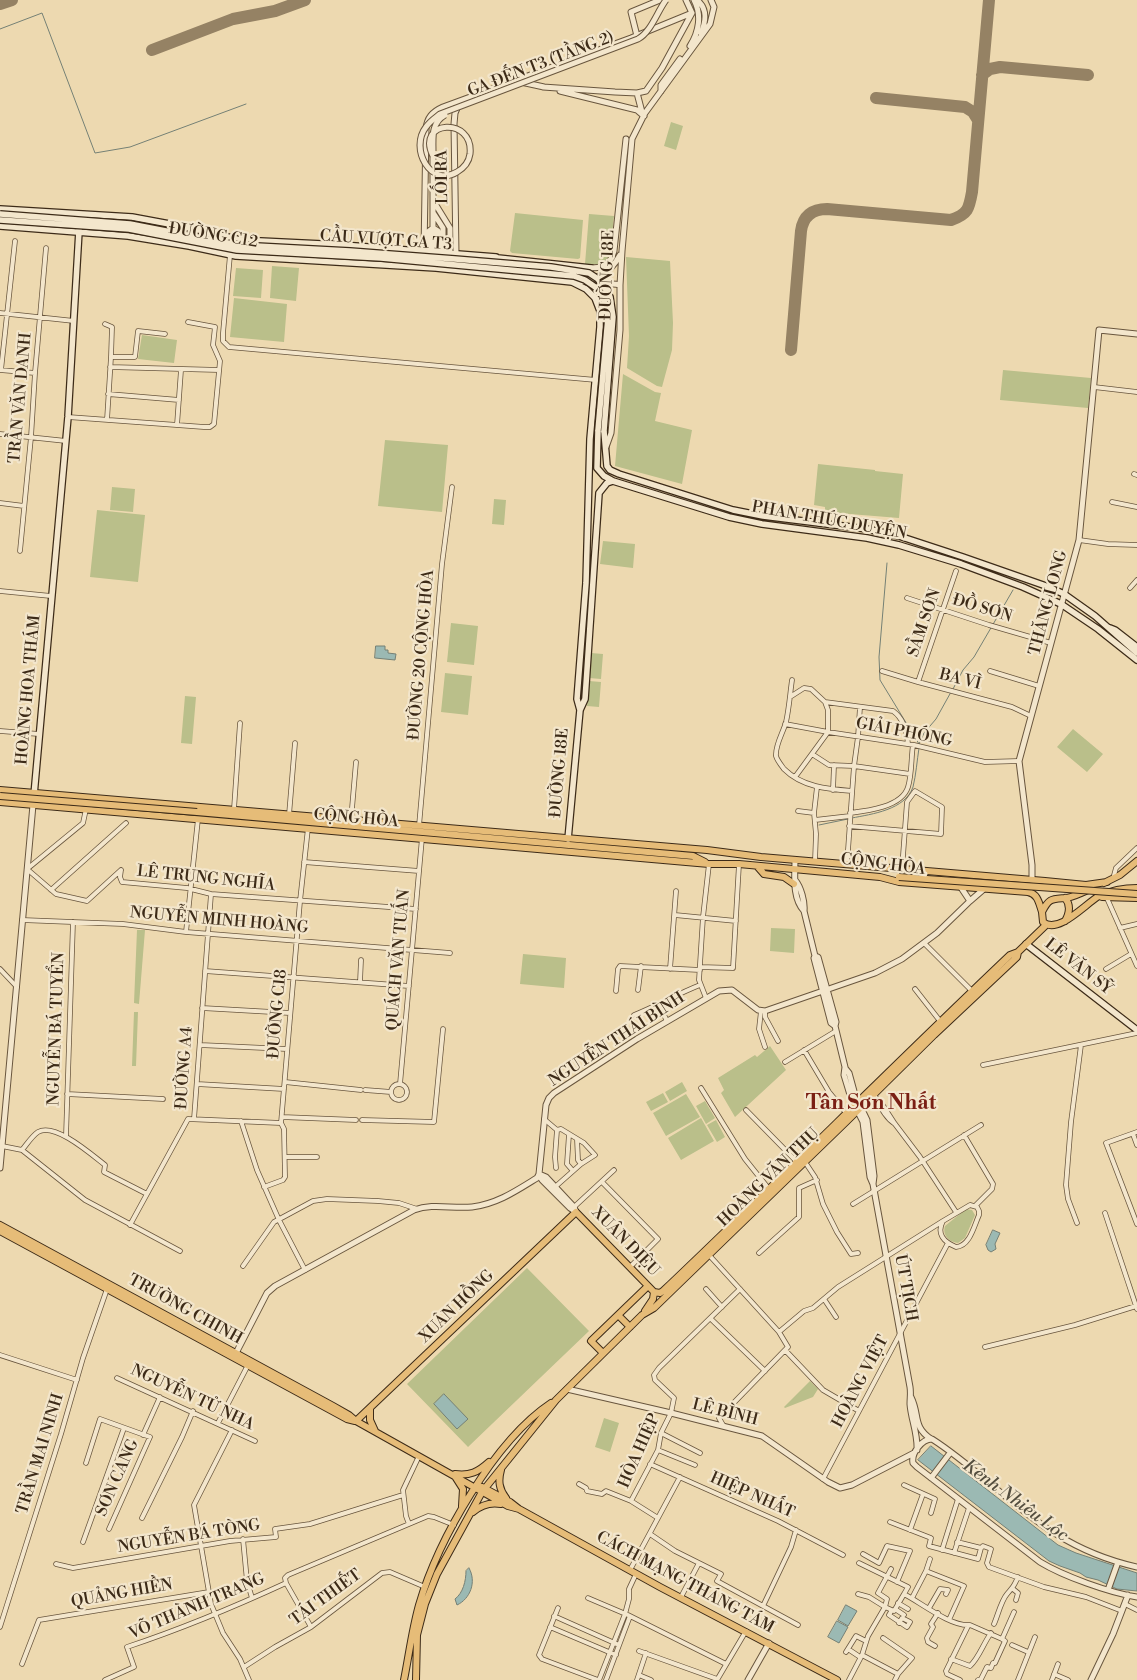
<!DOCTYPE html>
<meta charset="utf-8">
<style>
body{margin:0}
canvas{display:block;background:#edd9b0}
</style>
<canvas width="1137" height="1680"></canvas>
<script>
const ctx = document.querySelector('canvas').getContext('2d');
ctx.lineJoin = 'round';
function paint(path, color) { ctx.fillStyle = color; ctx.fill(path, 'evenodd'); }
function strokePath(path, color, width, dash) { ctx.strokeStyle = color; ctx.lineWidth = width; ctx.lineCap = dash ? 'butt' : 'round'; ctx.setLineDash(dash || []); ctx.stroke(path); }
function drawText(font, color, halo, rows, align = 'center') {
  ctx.font = font + ' "Libre Bodoni",serif'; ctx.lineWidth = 4.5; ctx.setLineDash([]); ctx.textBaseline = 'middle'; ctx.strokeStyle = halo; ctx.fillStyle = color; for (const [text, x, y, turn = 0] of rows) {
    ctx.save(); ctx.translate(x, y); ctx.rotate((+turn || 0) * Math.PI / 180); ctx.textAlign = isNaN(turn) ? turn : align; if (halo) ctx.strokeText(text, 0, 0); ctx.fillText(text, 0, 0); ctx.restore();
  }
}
paint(new Path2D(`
 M671,122L683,126L676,150L664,146Z
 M515,213L583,220L580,258L578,259L512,253L510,251Z
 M589,214L614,216L609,266L585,264Z
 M626,257L670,261L673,323L672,350L662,387L657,386L627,368L629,336Z
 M272,266L299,268L296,301L270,298Z
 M236,268L263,270L261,298L233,296Z
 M234,298L287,304L284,342L230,337Z
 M142,335L177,340L174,363L138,359Z
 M1003,370L1091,378L1088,408L1000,400Z
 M623,374L655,392L661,393L655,421L692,430L682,484L615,466Z
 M385,440L448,445L442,512L378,506Z
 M818,464L875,470V471L903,474L899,518L825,512V507L814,505Z
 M112,487L135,489L133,512L110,510Z
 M494,499L506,500L504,525L492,524Z
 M97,510L145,515L138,582L90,577Z
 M603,541L635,544L633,568L600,564Z
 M451,623L478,626L474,665L447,662Z
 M591,653L603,654L601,679L589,678Z
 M445,673L472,676L468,715L441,712Z
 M589,681L601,682L599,707L587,706Z
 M185,696L196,697L192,744L181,743Z
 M1073,729L1103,754L1087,772L1057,747Z
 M771,928L795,929L794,953L770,951Z
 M137,930H145L139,1004L134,1003Z
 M523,954L566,958L564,988L520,984Z
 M134,1012H138L136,1066H132Z
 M770,1046L786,1070L735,1117L721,1093L724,1090L718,1078L755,1055L757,1057Z
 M682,1082L687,1091L670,1101L665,1092Z
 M663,1093L668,1102L651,1111L646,1102Z
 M686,1094L700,1117L666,1136L653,1113Z
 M705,1101L715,1118L706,1124L696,1106Z
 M701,1118L714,1141L681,1160L668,1138Z
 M716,1120L725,1137L717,1142L707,1125Z
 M966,1209L972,1210L975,1215L965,1238L958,1243C949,1242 942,1235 945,1226Z
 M527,1268L589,1331L468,1447L407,1384Z
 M810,1381L818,1389L813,1397L785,1408L784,1407Z
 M604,1418L619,1423L610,1452L595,1447Z`), '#babf8a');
const water = new Path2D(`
 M376,646H385V650H388V653L396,654L395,660L375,658Z
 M993,1230L1000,1233L995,1244L996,1249L991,1252L988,1250L986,1245Z
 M444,1394L468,1419L457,1429L434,1404Z
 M931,1446L1058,1545L1076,1553L1137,1573V1591L1117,1589L1098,1580L1086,1577L1080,1573L1060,1566L1049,1561L918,1460Z
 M469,1568C477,1582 470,1599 457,1605L455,1599C463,1593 466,1581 466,1571Z
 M846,1605L857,1611L848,1626L838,1620Z
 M837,1621L848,1627L839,1643L828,1637Z`);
paint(water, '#9bb9b3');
strokePath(water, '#758075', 1);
strokePath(new Path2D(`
 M0,29L42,13L95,153L130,147L246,104
 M887,563L879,657L880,680L919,744
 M953,689L963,670L974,657L1013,590
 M919,744L924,733L936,719L951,692
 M852,818C872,814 905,810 913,787C916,775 917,761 919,748
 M819,825L848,819`), '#758075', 1);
strokePath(new Path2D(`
 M0,4L12,0
 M152,50L233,19L275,11L305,0
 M982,75L990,69L1000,67L1088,75
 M876,98L965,107L973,112L978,120
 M791,350L801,231C803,216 812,209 827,209L951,220C968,214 969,209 972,192L989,0`), '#958264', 12);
const minor = new Path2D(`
 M230,255L223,333V341L229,347L596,380
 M0,313L74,321
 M105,324L112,327L111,357
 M110,367L219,370
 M0,370L35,373
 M1,370L15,241
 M1094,387L1137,392
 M108,394L179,400
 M68,417L204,427H210L214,424L220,361L213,345L215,327L188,322
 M107,420L111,357H135L138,331L165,334
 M177,425L181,370
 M0,434L66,441
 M1134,474L1137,475
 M1112,502L1137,507
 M0,503L24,506
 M1079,540L1108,544L1137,545
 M20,551L31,437L35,373L46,248
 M1130,588L1137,580
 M0,591L51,596
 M907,598L989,625L1051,643
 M882,671L918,682L1012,707L1031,716
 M990,671L1039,686
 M792,680C790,694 789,709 786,722C783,733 775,745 776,756C777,760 781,765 784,769C802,787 827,789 852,791
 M918,682L956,571
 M790,697L804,688L811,689L825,702L828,710V732L795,777
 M825,702L893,711C903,718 907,732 908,744
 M785,724L828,732L914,745L985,762L1019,761
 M0,731L39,734
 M812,754L829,765L854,766L910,774
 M833,790L834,765
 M86,809L83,823L27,869L56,894L87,901L121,870
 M234,809L240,723
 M798,811L814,813
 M850,813C867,811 902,807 908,787C912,774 911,758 913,745
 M289,815L295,743
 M351,820L356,762
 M815,820L850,816
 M419,826L442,564L452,487
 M849,826L941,834L942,807L915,791L907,802L902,869
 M815,861L816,834L814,813L817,787
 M304,862L419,871
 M847,864L854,766L858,737L860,707
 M121,870L120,877L122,882L187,888L211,894L416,909
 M1113,879L1116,868L1137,848
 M51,890L126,823
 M1106,896L1137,966
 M675,915L736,921
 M22,920L123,924L186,932L450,953
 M1120,928L1137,924
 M186,932L198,819
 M924,943L972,991
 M700,967L733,968L739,864
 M0,969L17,987
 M670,969L676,891
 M1106,969L1131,954
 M205,971L409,986
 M360,982L361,960
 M915,989L940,1021
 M638,990L641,966
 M616,991L618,969L620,966L700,970
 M706,998L699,980L703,917L709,864
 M659,1005L667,1021
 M202,1008L290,1013
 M761,1011L759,1029L765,1047
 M765,1011V1017L778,1041
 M634,1015C657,1006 677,994 700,985
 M200,1045L287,1049
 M804,1050L829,1092L847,1114
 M785,1062L836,1031
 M983,1065L1137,1033
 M285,1082L361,1090
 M391 1092a8 8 0 1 1 16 0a8 8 0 1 1-16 0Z
 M197,1084L284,1089
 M400,1084L422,838
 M701,1088L745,1159L769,1189
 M365,1090L391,1092
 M67,1094L163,1099
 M874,1094C880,1105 884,1117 895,1124
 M878,1101L882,1104L895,1124L920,1157L956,1212
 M746,1110L797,1162
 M282,1117L356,1120
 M194,1119L211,894
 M544,1119L557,1130L561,1129L584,1143L595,1155L581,1164L555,1187
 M362,1120L434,1122L443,1029
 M241,1121L257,1170L279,1220L305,1270
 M1137,1132L1106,1143L1137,1224
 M569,1134L567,1164L573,1171
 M1133,1134L1137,1145
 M964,1135L993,1184L992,1189L975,1206
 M66,1136L73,922
 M577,1139L578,1160L581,1164
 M2,1146L22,1150L85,1200L180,1251
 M22,1150C27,1144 32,1136 38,1132C55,1122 92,1155 105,1165L104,1172L147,1194
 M285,1157H317
 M805,1162L815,1177L823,1204L837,1232L851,1254L858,1253
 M556,1168L555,1157L557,1130
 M602,1182L658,1239L630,1267
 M264,1187L283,1180L285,1177L284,1129L281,1123L300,901L308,828
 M853,1204L981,1125
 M970,1205L977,1207L979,1211V1215C974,1226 970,1246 956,1247C944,1242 936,1234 943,1221Z
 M574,1207L614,1170
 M1105,1213L1137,1309
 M1077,1223L1068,1199L1066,1185L1071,1122L1081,1045
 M130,1225L188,1119L281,1123
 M759,1253L799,1217V1188L817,1180
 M709,1255L779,1332L788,1347L785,1350L823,1390L859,1411
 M243,1266L274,1222L313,1201L327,1199L378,1201L399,1203L417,1209
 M706,1289L722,1307
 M824,1299L836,1317
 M711,1319L765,1371
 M779,1332L804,1311L813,1308L838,1287L943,1221
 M985,1347L1075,1325L1136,1306
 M0,1355L77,1380
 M117,1378L255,1441
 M218,1423L248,1365
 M723,1425L719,1418L785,1350
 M232,1430L194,1505L211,1604L223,1633L240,1659L249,1680
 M661,1433L700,1453
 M143,1435L160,1397
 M658,1450L695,1465
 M86,1463L100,1419L150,1437L109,1529
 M650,1464L778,1521L843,1555
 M823,1479L948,1243
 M579,1484L586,1488L587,1491L602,1494L606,1491L631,1501L658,1518
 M904,1485L935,1499L931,1513
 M631,1501L658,1450L661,1433L671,1413L674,1398L655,1380L654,1375L659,1368L740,1289
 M142,1518L182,1437L193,1411
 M890,1522L931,1538L929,1546L978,1559L981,1548L957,1542
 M409,1524L406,1516L403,1490L419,1456
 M910,1530L923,1494
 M650,1534L675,1551L721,1574L717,1581L798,1625
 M243,1539L247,1581L252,1598
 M83,1542L124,1428
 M981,1548L983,1546L991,1549L987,1563L989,1567L1044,1587L1086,1597L1122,1611
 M942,1550L958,1499
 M954,1553L969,1508
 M863,1554L879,1563L887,1546L910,1551L897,1582
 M859,1563L908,1587L904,1594
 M56,1564L73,1568L230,1541L276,1537L275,1529L310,1524L403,1495
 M630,1570L680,1477
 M926,1571L964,1586L949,1620
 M286,1583L311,1627
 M1013,1589L1018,1593L1016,1600
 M858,1594L869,1597L885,1607L887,1599L878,1593L891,1569
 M681,1597L699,1563
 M588,1598L628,1615L726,1664
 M912,1598L926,1571L930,1559
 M898,1603L908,1609
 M1125,1604L1137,1610
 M763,1606L791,1547L796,1530
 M558,1608L539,1655L542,1659L598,1680
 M929,1608L940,1589L948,1590L946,1594
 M895,1609L904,1615
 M892,1610L889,1615L907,1627L910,1622L902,1618L899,1623
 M554,1616L619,1645
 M994,1624C998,1615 1001,1601 1007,1594C1013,1587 1014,1586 1018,1577
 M0,1627L61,1434L83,1358L107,1289
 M550,1627L616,1655
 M883,1638L912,1658L898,1674L895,1680
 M1012,1645L1028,1652
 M935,1646L928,1642L927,1638L933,1627L931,1624L938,1613
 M848,1649L860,1657
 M639,1651L717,1679
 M846,1652L856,1636L866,1641
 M862,1655L898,1674
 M951,1659L970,1666C979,1658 983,1644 991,1633
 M22,1664L39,1620L209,1592
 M244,1667L275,1647L311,1627L382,1573L390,1572L425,1587
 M1054,1674L1068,1680
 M639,1675L651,1680
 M105,1680L134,1667L127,1647C181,1629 234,1607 286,1583L285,1578L288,1575L428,1516L434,1517L454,1525
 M599,1680L625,1614L629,1599V1589L636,1574
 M606,1680L630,1616
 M637,1680L646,1653
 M717,1680L746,1631
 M849,1680L862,1655L868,1636L885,1607L894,1611L904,1594C920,1602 951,1627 970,1625L1002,1639
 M960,1680L947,1674L946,1671L968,1626
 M978,1680L981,1679L987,1667L991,1668L993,1663H995L1005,1641L1002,1639L1014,1612
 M1018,1680L1035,1637
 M1052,1680L1058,1664`);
const tertiary = new Path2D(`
 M697,0C708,9 706,21 701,33
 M637,36L631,12L660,0
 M690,46C699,32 702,15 694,0
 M521,82L544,87
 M543,87L615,92L637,93L646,91L662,68L692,13
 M560,91L637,110L644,116
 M661,91V85L680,59
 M637,93L643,116
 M434,202L450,228V253
 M434,214L443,228V253
 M424,251L426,129C427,118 432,112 443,107L631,38L692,13L686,0
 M428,252L429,231L433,228L438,231V253
 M433,252V156
 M456,254L454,124L455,113L458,106
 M591,268L604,267L611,259L614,251L626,139
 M572,282C594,282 610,274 620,255
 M595,298C600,286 607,282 620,285
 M606,447L611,433L620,330V285L622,251L632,139L645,113L710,24L714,7L711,0
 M795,860C795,876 792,898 804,911
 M795,880C801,887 805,902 804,911L815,956L814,958L831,1023L835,1026
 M1032,880V865L1019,761L1079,540L1099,330L1137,334
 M960,886L970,901
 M815,956L818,957L836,1022L835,1026L845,1067L844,1075L851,1098L863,1122L870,1177L873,1184L910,1387C911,1393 910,1398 910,1404C911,1419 918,1434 917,1450
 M845,1068L849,1073L855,1095L867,1120L874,1176L873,1184
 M0,1168L33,805
 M539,1174L546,1177L574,1207L576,1212
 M539,1175L542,1180L570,1208L576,1212
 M235,1355L267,1293L275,1286L414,1210C433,1203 452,1209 472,1207C497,1204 516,1191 537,1178L539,1174L546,1105L549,1098L554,1093L637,1039L719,991L732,990L758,1010L765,1011L875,973L902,959L937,933L970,901L985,888
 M567,1389L671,1413L762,1436L828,1482L840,1488L852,1485L914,1453
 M911,1397C920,1415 912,1426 931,1439
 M931,1478L950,1453
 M1137,1567C1110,1561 1080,1549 1056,1534C1012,1507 976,1467 932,1439C922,1439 911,1453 913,1463L917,1467L1040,1562C1063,1576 1110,1593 1137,1597
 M1108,1590L1118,1562
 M748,1680L769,1643
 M1091,1680L1113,1634L1128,1595`);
const secondary = new Path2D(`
 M0,209L132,217L191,228L240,240L343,245L496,257
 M0,226L128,236L189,246L236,256L436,268L572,282L586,289L595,298L600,311V327L590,439L586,583L577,699L580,710
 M498,262V258L591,268
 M598,430L597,468L604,476L613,481L729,517L762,524L867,538L899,545L961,564L1023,587L1061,604L1098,629L1137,660
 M604,431L607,466L610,470L619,474L733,510L763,516L867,529L899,536L963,557L1046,586L1064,594L1095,616L1137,653
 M1110,628L1115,630L1137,647
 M34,795L68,417L80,214
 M568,839L580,710L585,699L599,493L607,483L613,481
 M1026,944L1137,1030`);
const primary = new Path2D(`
 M0,790L707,850L761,857L1045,881L1086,885L1107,882
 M0,802L709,864H739L880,877L899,882L1028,892C1038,894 1039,903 1042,912
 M197,812L693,856L705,862
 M757,866L764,874L784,877L794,884
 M1104,883L1120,875L1137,861
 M1086,891C1080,893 1072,898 1065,898C1052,899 1049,898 1042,912L1043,922C1058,935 1085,904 1099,896C1112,890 1123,888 1137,888
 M1102,897L1137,898
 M1065,921C1069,914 1071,905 1065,898
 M0,1225L333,1406L349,1415L356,1421L488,1495L508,1506L519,1509
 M0,1231L347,1419L355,1421
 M654,1292L660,1293L663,1291C780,1180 893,1066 1010,955L1018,952
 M645,1311L653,1299L654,1292
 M618,1315L630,1327
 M603,1353L591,1341L648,1286
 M370,1409V1420L375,1431
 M356,1421L576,1212L654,1292
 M501,1470C498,1481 499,1489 506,1498
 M455,1474C470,1476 478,1472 489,1462
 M456,1478L463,1489L462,1506
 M482,1487L510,1502L519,1509L660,1587L837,1680
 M473,1512C481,1505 490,1502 501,1504
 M404,1680C409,1655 412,1630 419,1605C438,1540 494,1441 551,1403
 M416,1680L417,1635L425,1604L437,1574L482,1492L556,1400L642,1315L654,1308L846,1122L934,1035L1017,957L1018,952L1046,925`);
strokePath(minor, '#69563e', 5.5);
strokePath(tertiary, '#69563e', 7);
strokePath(secondary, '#3d2b18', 8);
strokePath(primary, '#3d2b18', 8);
strokePath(minor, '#f3e6cc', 4);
strokePath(tertiary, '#f3e6cc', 5);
strokePath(secondary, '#f3e6cc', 5.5);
strokePath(primary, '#e6bc78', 6);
const tertiaryBridge = new Path2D(`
 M433,151C433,137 431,123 445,115
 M433,156C415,120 474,116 470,154C469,161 464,168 457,172C431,188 409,149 426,127C430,121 435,118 440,114L638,39C651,32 657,12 666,0`);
const secondaryBridge = new Path2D(`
 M0,214L130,224L238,245L350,251L455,259L551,267L589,273L598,279L607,291L610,297L613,317L604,431
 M0,220L129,229L237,250L381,258L574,276L585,280L598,289L606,305L608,318L607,328L598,430`);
const primaryBridge = new Path2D(`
 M0,796L197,812
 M899,877L1137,894`);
strokePath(tertiaryBridge, '#69563e', 7, []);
strokePath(secondaryBridge, '#3d2b18', 8, []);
strokePath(primaryBridge, '#3d2b18', 8, []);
strokePath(tertiaryBridge, '#f3e6cc', 5);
strokePath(secondaryBridge, '#f3e6cc', 5.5);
strokePath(primaryBridge, '#e6bc78', 6);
drawText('16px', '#3d2b18', '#f3e6cc', [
 ["GA ĐẾN T3 (TẦNG 2)",541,65,-21],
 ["LỐI RA",443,177,-91],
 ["ĐƯỜNG C12",213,236,9],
 ["CẦU VƯỢT GA T3",386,241,4],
 ["ĐƯỜNG 18E",608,275,-88],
 ["TRẦN VĂN DANH",21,398,-85],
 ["PHAN THÚC DUYỆN",829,521,10],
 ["THĂNG LONG",1049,603,-75],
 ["ĐỒ SƠN",982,609,17],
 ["SẦM SƠN",925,623,-71],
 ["ĐƯỜNG 20 CỘNG HÒA",422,655,-85],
 ["BA VÌ",960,680,14],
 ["HOÀNG HOA THÁM",29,690,-85],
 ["GIẢI PHÓNG",904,733,11],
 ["ĐƯỜNG 18E",560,773,-85],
 ["CỘNG HÒA",356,819,5],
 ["CỘNG HÒA",883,865,7],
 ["LÊ TRUNG NGHĨA",206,879,6],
 ["NGUYỄN MINH HOÀNG",219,921,5],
 ["QUÁCH VĂN TUẤN",399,960,-85],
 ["LÊ VĂN SỸ",1078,967,38],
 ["ĐƯỜNG C18",278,1014,-85],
 ["NGUYỄN BÁ TUYỂN",57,1029,-88],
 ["NGUYỄN THÁI BÌNH",617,1040,-33],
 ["ĐƯỜNG A4",185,1068,-86],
 ["HOÀNG VĂN THỤ",769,1178,-44],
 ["XUÂN DIỆU",625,1242,46],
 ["ÚT TỊCH",905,1288,80],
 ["XUÂN HỒNG",457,1307,-44],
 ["TRƯỜNG CHINH",185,1310,29],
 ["HOÀNG VIỆT",861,1382,-62],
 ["NGUYỄN TỬ NHA",192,1398,25],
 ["LÊ BÌNH",725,1413,14],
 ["HÒA HIỆP",640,1451,-66],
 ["TRẦN MAI NINH",41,1454,-73],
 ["SƠN CANG",118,1478,-66],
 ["HIỆP NHẤT",752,1496,24],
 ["NGUYỄN BÁ TÒNG",189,1537,-9],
 ["CÁCH MẠNG THÁNG TÁM",685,1583,28],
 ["QUẢNG HIỀN",122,1594,-10],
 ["TÁI THIẾT",326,1598,-36],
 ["VÕ THÀNH TRANG",197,1607,-23]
]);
drawText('italic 18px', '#544e3f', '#f3e6cc', [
 ["Kênh Nhiêu Lộc",1015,1501,36]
]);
drawText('bold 21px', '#7a1f14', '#f3e6cc', [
 ["Tân Sơn Nhất",871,1104]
]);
</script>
